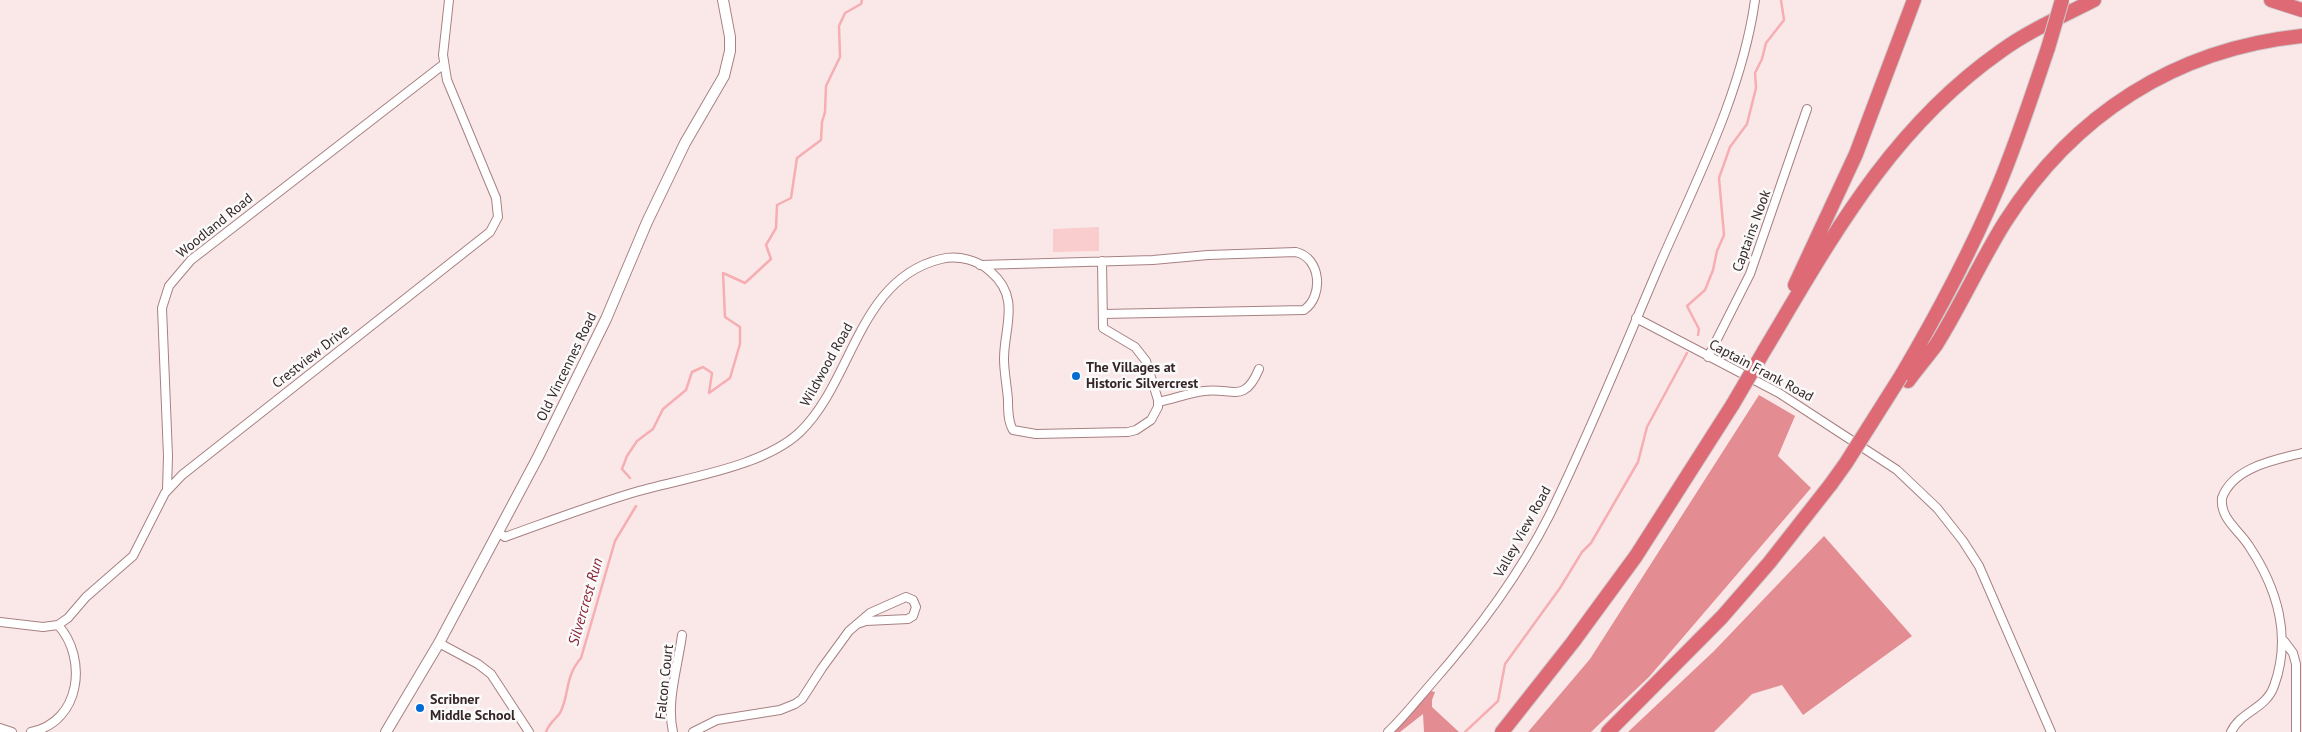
<!DOCTYPE html>
<style>
body{margin:0}
canvas{display:block;background:#fae8e9}
</style>
<canvas width="2302" height="732"></canvas>
<script>
const ctx = document.querySelector('canvas').getContext('2d');
ctx.lineJoin = 'round';
function paint(path, color) { ctx.fillStyle = color; ctx.fill(path, 'evenodd'); }
function strokePath(path, color, width, dash) { ctx.strokeStyle = color; ctx.lineWidth = width; ctx.lineCap = dash ? 'butt' : 'round'; ctx.setLineDash(dash || []); ctx.stroke(path); }
function drawText(font, color, halo, rows, align = 'center') {
  ctx.font = font + ' "PT Sans",sans-serif'; ctx.lineWidth = 5; ctx.setLineDash([]); ctx.textBaseline = 'middle'; ctx.strokeStyle = halo; ctx.fillStyle = color; for (const [text, x, y, turn = 0] of rows) {
    ctx.save(); ctx.translate(x, y); ctx.rotate((+turn || 0) * Math.PI / 180); ctx.textAlign = isNaN(turn) ? turn : align; if (halo) ctx.strokeText(text, 0, 0); ctx.fillText(text, 0, 0); ctx.restore();
  }
}
paint(new Path2D(`
 M1099,227V251L1053,252V229Z`), '#f9cccd');
paint(new Path2D(`
 M1759,395L1795,416L1778,456L1811,488L1649,677L1591,732H1528L1590,659Z
 M1824,536L1912,636L1803,715L1782,685L1752,694L1714,732H1628L1714,651Z
 M1431,691L1435,692L1432,700V707L1459,732H1424L1423,714L1400,732H1394Z`), '#e38c92');
strokePath(new Path2D(`
 M1698,335L1699,329L1687,306L1705,290L1713,270L1717,251L1724,235L1719,178L1730,147L1747,124L1756,88L1755,73L1762,59L1766,43L1784,20L1781,0
 M630,478L622,469L627,456L637,441L653,429L663,409L686,390L692,372L703,367L712,373L709,393L730,378L740,344V327L725,317L723,273L745,283L771,259L766,245L776,228L777,205L791,198L797,158L821,140L822,122L825,112L826,86L840,57L839,26L845,13L861,4L862,0
 M546,732C549,723 555,720 560,713C570,694 564,678 581,658L615,541L636,506
 M1465,732L1498,701L1505,664L1560,588L1582,552L1591,543L1638,462L1647,427L1687,353`), '#f6aeb2', 2.5);
const street = new Path2D(`
 M980,265L1153,260L1208,255L1296,252C1321,258 1324,296 1304,310L1103,314
 M1636,318L1779,393L1897,470L1937,508L1963,541L1979,566L2051,732
 M1708,357L1750,274L1807,109
 M1158,402C1173,399 1189,393 1204,391C1232,387 1244,405 1259,369
 M167,490L168,456L162,308L169,286L191,260L444,64
 M499,533L505,537C547,522 589,506 632,493C682,478 762,468 800,432C853,381 858,279 941,259C959,255 978,260 991,272C1021,298 1004,327 1004,359C1004,372 1007,386 1008,400C1008,410 1008,422 1013,430L1036,434L1128,432L1136,430L1151,420L1158,407V400L1146,361L1135,347L1103,328L1102,261
 M0,622L43,627L58,625L68,618L86,597L133,556L165,493L182,475L490,232L498,217L496,198L447,80L443,55L449,0
 M2284,641L2293,653L2296,664V732
 M439,643L478,664L491,674L529,732
 M0,728L12,732
 M31,732C81,722 88,658 58,625
 M673,732C666,702 678,666 682,635
 M693,732L717,720L780,710L795,704L802,699L822,668L849,631L870,613L906,597L913,600L916,607L913,616L908,619L866,621L857,624
 M1388,732C1403,718 1417,700 1431,684C1476,633 1518,577 1549,516C1589,435 1623,350 1659,266C1696,181 1742,93 1755,0
 M2231,732C2241,711 2266,709 2274,686C2292,637 2277,588 2249,546C2239,530 2220,519 2222,498C2233,467 2275,460 2302,453`);
const secondary = new Path2D(`
 M386,732L439,643L538,457L606,319L647,222L685,143L724,76L730,51V37L723,0`);
const highway = new Path2D(`
 M2271,0L2302,10
 M1795,285L1856,154L1914,0
 M1764,351C1832,237 1890,129 2001,51C2030,30 2063,16 2094,0
 M1901,376C1937,315 1970,253 1998,187C2017,142 2032,95 2048,48
 M1908,381C1917,369 1927,357 1936,345C1961,305 1980,262 2005,222C2073,115 2175,49 2302,36
 M1502,732L1573,642L1636,556L1733,404
 M1608,732L1722,617L1769,563L1831,484`);
strokePath(street, '#a78182', 10);
strokePath(secondary, '#a78182', 12);
strokePath(highway, '#cfcbcb', 16);
strokePath(street, '#fff', 8);
strokePath(secondary, '#fff', 10);
strokePath(highway, '#dd6a75', 14);
const highwayBridge = new Path2D(`
 M2048,48L2062,0
 M1733,404L1764,351
 M1831,484L1846,463L1901,376`);
strokePath(highwayBridge, '#cfcbcb', 16, []);
strokePath(highwayBridge, '#dd6a75', 14);
for (const [x, y, r, color] of [
 [1076,376,5,"#006cd3"],
 [420,708,5,"#006cd3"]
]) { const dot = new Path2D(); dot.arc(x, y, r, 0, 2 * Math.PI); ctx.fillStyle = color; ctx.fill(dot); strokePath(dot, '#fafafa', 2); }
drawText('14px', '#352526', '#fafafa', [
 ["Woodland Road",215,226,-39],
 ["Captains Nook",1752,231,-70],
 ["Crestview Drive",311,357,-38],
 ["Wildwood Road",827,365,-61],
 ["Old Vincennes Road",567,367,-64],
 ["Captain Frank Road",1761,371,28],
 ["Valley View Road",1523,532,-61],
 ["Falcon Court",665,682,-84]
]);
drawText('bold 14px', '#352526', '#fafafa', [
 ["The Villages at",1086,368],
 ["Historic Silvercrest",1086,384],
 ["Scribner",430,700],
 ["Middle School",430,716]
], 'left');
drawText('italic 15px', '#892234', '#fafafa', [
 ["Silvercrest Run",586,602,-74]
]);
</script>
